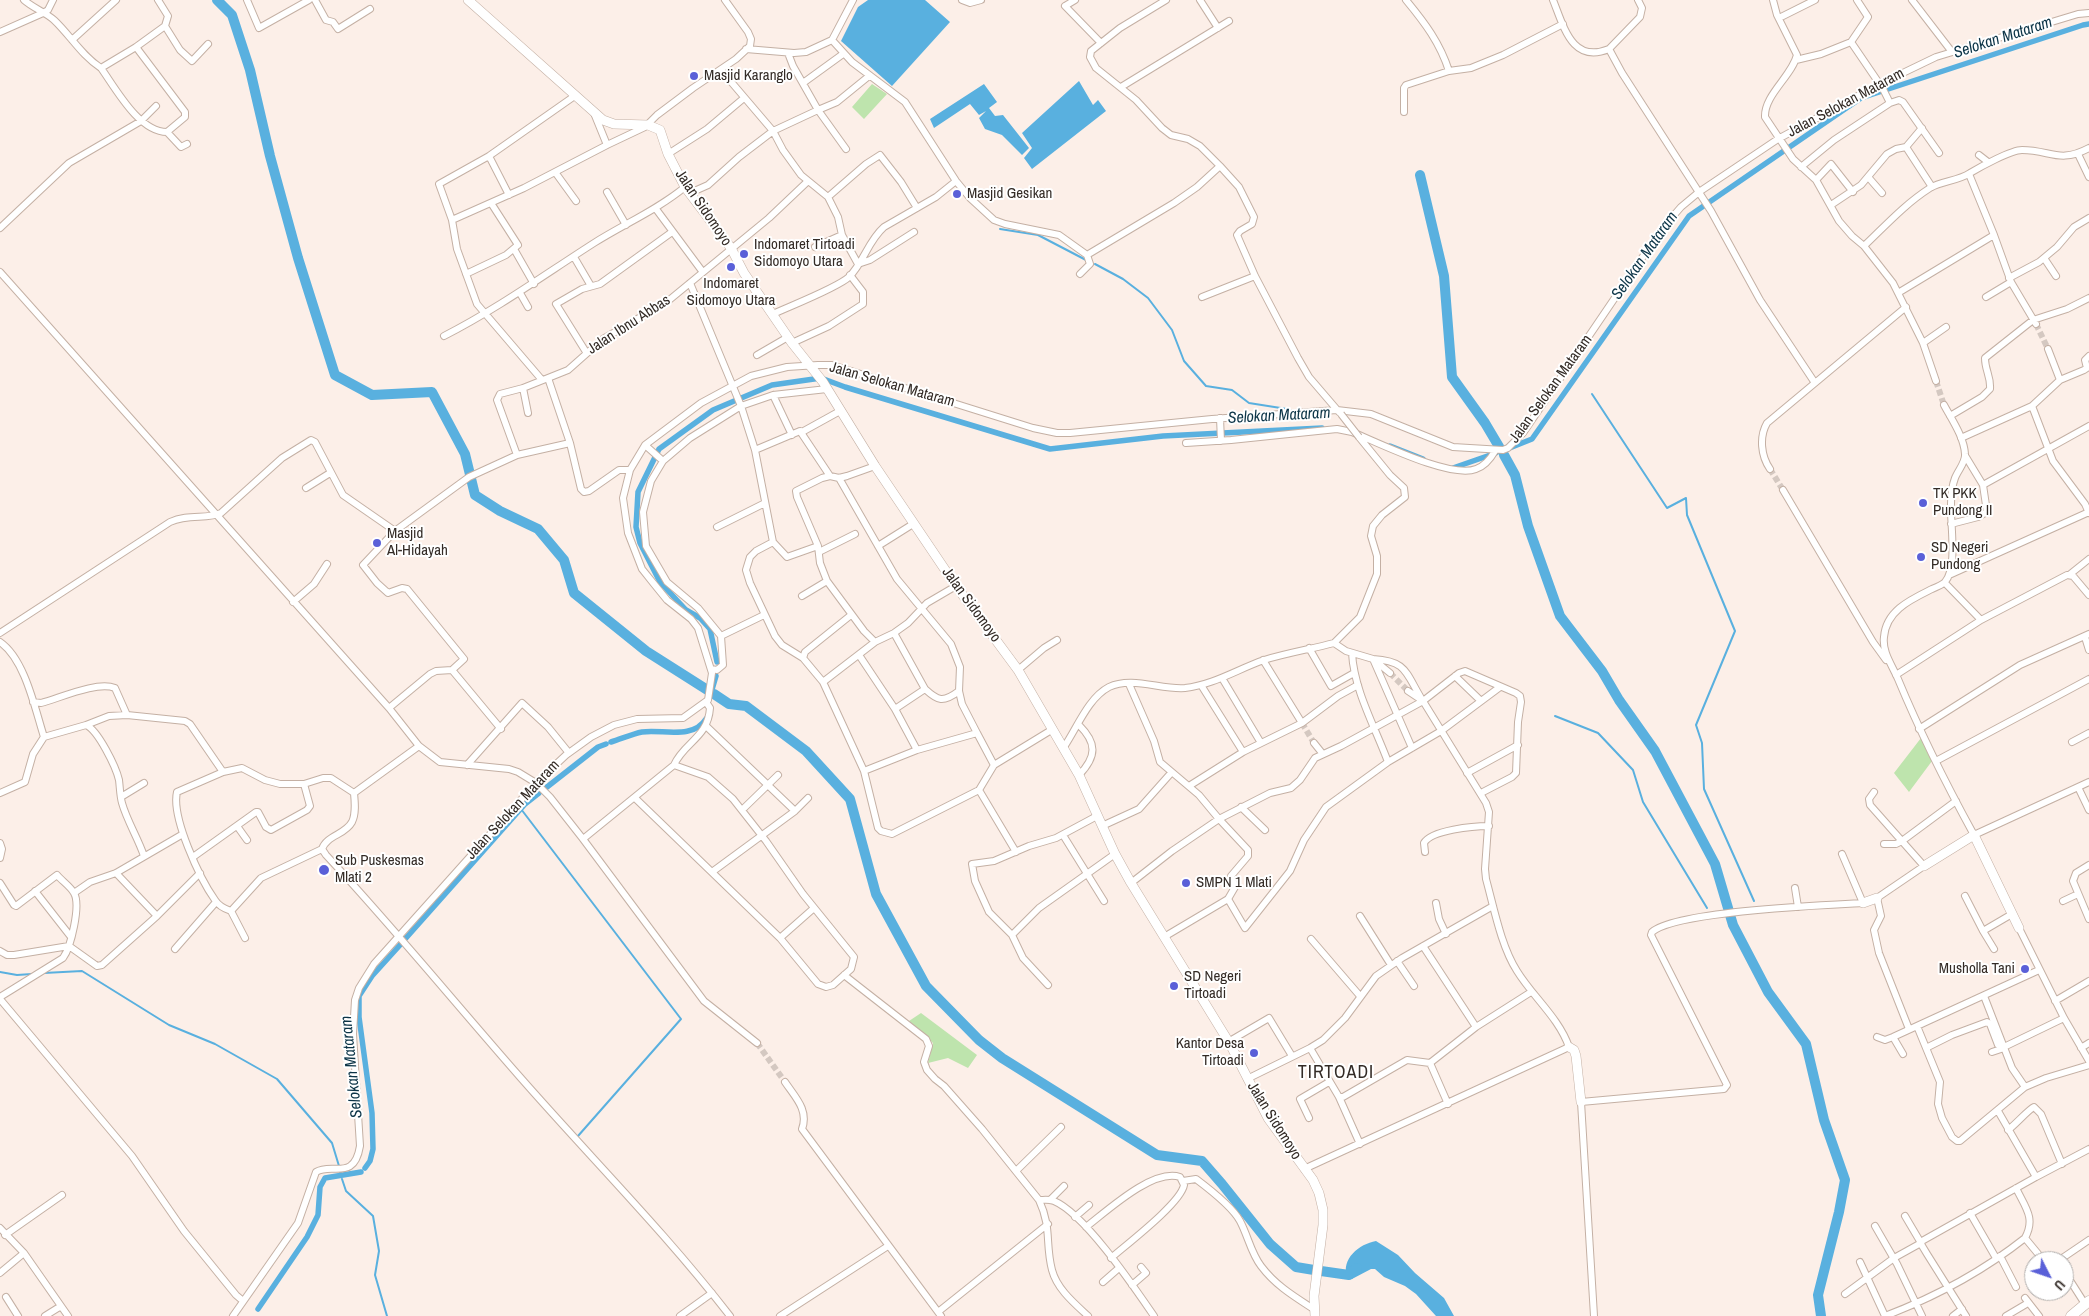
<!DOCTYPE html>
<style>
body{margin:0}
#map{position:relative;width:2089px;height:1316px;overflow:hidden;background:#fcefe8;font-family:"Archivo Narrow",sans-serif}
canvas{display:block}
.north{position:absolute;left:2024px;top:1251px;width:50px;height:50px;box-sizing:border-box;background:#fff;border:1px solid #adaaa8;border-radius:50%;rotate:131deg;font-size:14px;font-weight:700;line-height:20px;text-align:center;color:#332b26}
.north::after{content:'';display:block;margin:auto;width:18px;height:22px;background:#5a60d8;clip-path:polygon(50% 0,100% 100%,50% 72%,0 100%)}
</style>
<div id="map">
<canvas width="2089" height="1316"></canvas>
<div class="north">U</div>
</div>
<script>
const ctx = document.querySelector('canvas').getContext('2d');
ctx.lineJoin = 'round';
function paint(path, color) { ctx.fillStyle = color; ctx.fill(path, 'evenodd'); }
function strokePath(path, color, width, dash) { ctx.strokeStyle = color; ctx.lineWidth = width; ctx.lineCap = dash ? 'butt' : 'round'; ctx.setLineDash(dash || []); ctx.stroke(path); }
function drawText(font, color, halo, rows, align = 'center') {
  ctx.font = font + ' "Archivo Narrow",sans-serif'; ctx.lineWidth = 4; ctx.setLineDash([]); ctx.textBaseline = 'middle'; ctx.strokeStyle = halo; ctx.fillStyle = color; for (const [text, x, y, turn = 0] of rows) {
    ctx.save(); ctx.translate(x, y); ctx.rotate((+turn || 0) * Math.PI / 180); ctx.textAlign = isNaN(turn) ? turn : align; if (halo) ctx.strokeText(text, 0, 0); ctx.fillText(text, 0, 0); ctx.restore();
  }
}
paint(new Path2D(`
 M872,84L887,94L864,119L852,107Z
 M1921,738L1932,761L1909,792L1894,773Z
 M921,1013L977,1055L968,1068L948,1058L928,1063L933,1043L909,1021Z`), '#bee4ad');
paint(new Path2D(`
 M868,0H925L950,22L892,86L841,41L858,7Z
 M1079,81L1093,105L1098,100L1106,111L1032,169L1024,158L1032,148L1022,133Z
 M984,84L997,102L989,108L995,116L1003,115L1029,148L1022,155L1002,135L985,129L979,118L986,111L979,115L970,104L934,128L930,119Z
 M1376,1241L1398,1255L1415,1273L1444,1298L1454,1316H1436L1416,1294L1405,1286L1384,1277L1375,1269H1371L1352,1279L1347,1277C1341,1259 1359,1244 1376,1241Z`), '#59b0df');
strokePath(new Path2D(`
 M1000,229L1038,235L1086,260
 M1095,264L1123,279L1148,298L1172,330L1184,361L1206,386L1232,390L1249,403L1287,409
 M1592,394L1667,508L1686,498L1687,515L1735,631L1696,725L1702,743L1704,789L1754,901
 M1555,716L1598,733L1633,770L1643,802L1707,908
 M521,809L681,1019L578,1136
 M0,972L17,975L32,974
 M44,973L82,971L169,1025L215,1044L277,1079L332,1143L339,1166
 M340,1172L341,1173
 M342,1179L346,1191L373,1216L379,1251L375,1275L387,1316`), '#59b0df', 2);
strokePath(new Path2D(`
 M1390,446L1423,459
 M1507,449L1532,439L1689,216L1861,98L2083,25L2089,24
 M1453,468L1496,453
 M717,662L710,629L700,618L686,610L660,582L640,543L636,527L638,492L659,449L713,410L772,385L821,378L845,387L1050,449L1163,436L1322,428
 M711,693L716,676
 M611,742C621,739 632,734 642,732C662,729 693,740 706,719
 M547,787L598,747L606,744
 M406,938L525,804L539,793
 M365,1168L370,1161L373,1149L372,1113L359,1017V996L372,976L400,945
 M258,1309L307,1237L318,1215L320,1187L325,1178L361,1172`), '#59b0df', 5.5);
strokePath(new Path2D(`
 M217,0L232,15L250,70L270,156L298,258L335,375L372,395L432,392L465,454L475,495L500,511L538,529L564,560L574,593L646,651L709,691
 M1420,175L1444,276L1452,377L1485,423L1501,450
 M1504,455L1515,475L1528,526L1560,616L1602,671L1619,700L1655,751L1715,864L1733,925L1768,992L1806,1044L1824,1120L1845,1180L1839,1212L1818,1295L1821,1316
 M714,694L729,704L746,706L806,751L850,799L876,894L926,986L979,1040L1002,1058L1157,1155L1202,1161L1222,1184L1270,1244L1296,1267L1314,1270
 M1321,1271L1349,1275L1357,1268`), '#59b0df', 10);
strokePath(new Path2D(`
 M2036,324L2048,349
 M1936,381L1944,405
 M1770,469L1783,490
 M1390,673L1408,691
 M1302,723L1314,743
 M757,1043L785,1082`), '#d4c8c1', 6, [6, 3]);
const street = new Path2D(`
 M24,0C33,8 45,12 54,20C70,35 82,56 101,68C116,89 139,132 167,132L185,117V112L136,47L101,68
 M158,0L168,16L165,26
 M247,0L259,28L309,0
 M315,0L326,20L333,22L338,29L370,9
 M962,0L970,3L981,0
 M1166,0L1120,28L1091,51L1090,57L1096,68L1136,100L1162,128L1171,135L1188,139L1200,146L1220,166
 M1200,0L1218,28
 M1406,0C1425,23 1440,43 1449,71
 M1553,0C1564,27 1572,64 1609,49L1622,73L1711,211L1760,300L1815,383
 M1773,0L1777,15L1797,55C1792,76 1764,95 1765,117L1793,159L1816,180L1839,221L1852,236L1864,246L1893,283L1923,343L1936,381
 M1912,0L1952,52
 M1065,6L1101,43
 M1065,6L1075,0
 M1779,18L1815,0
 M0,32L43,13L48,10L53,0
 M72,40L116,0
 M832,40L852,62L905,102L956,181L970,198L994,220L1005,224L1059,235L1087,255L1174,203L1197,187L1220,166L1239,187L1254,217L1252,224L1240,231L1237,235L1255,276L1298,358L1309,377L1339,412
 M1851,42L1868,17L1857,0
 M136,47L165,26L180,50L192,61L208,44
 M746,49L794,53L806,52L832,40L853,0
 M1609,49L1640,17L1642,8L1638,0
 M788,53L793,66L818,110L773,131L783,150L801,175L828,197L838,217L842,235
 M1796,60L1821,54L1851,42L1883,89L1890,103L1899,100L1903,102L1939,153
 M803,83L843,54
 M1121,87L1229,21
 M1404,112V88L1406,85L1449,71L1471,68L1503,55L1563,24
 M594,113L607,145
 M167,132L181,147L187,144
 M1906,147L1932,187
 M846,149L818,110L837,102L869,76
 M668,154L707,129L744,98
 M2078,154L2089,177
 M1979,155L1988,162
 M489,156L509,195
 M1801,167L1834,140L1890,103
 M555,172L576,201
 M1969,174L1994,235L2011,282L2036,324
 M1869,178L1882,193
 M1816,180L1831,164L1853,192
 M607,192L626,225
 M690,193L708,185L739,157L773,131L721,70
 M828,197L866,164L880,155L901,182L917,208
 M1831,205L1861,185L1887,154L1896,149L1906,147L1922,128
 M656,209L702,271
 M452,220L524,188L607,145L645,127L657,115L693,88L736,59L750,46L751,39L748,32L725,0
 M0,228L69,163L141,121L156,106
 M1864,246C1886,225 1905,204 1930,188C1942,181 1958,181 1970,173C1980,167 2011,150 2022,150C2051,150 2059,164 2089,148
 M815,247L842,235L858,264L870,260L914,232
 M514,249L534,284
 M574,257L591,286
 M2044,258L2056,276
 M0,272L389,708L419,746L440,762L509,769L518,772L536,783L550,797L583,839L704,1001L757,1043
 M466,274L506,255L518,245L491,203
 M1080,274L1090,264L1087,255
 M2009,278L2039,262L2057,247L2074,227L2089,218
 M690,283L741,406L755,450L773,542L787,557L818,546
 M520,293L528,307
 M1898,293L1994,235
 M1202,297L1255,276
 M1986,297L2011,282
 M773,314C790,306 837,288 849,277C864,262 868,241 884,227L936,197L956,181
 M444,336C497,309 544,275 594,243C624,224 657,210 685,187
 M792,343L829,326L863,304V292L850,275
 M1923,343L1946,327
 M2048,349L2060,380
 M586,352L556,304L582,289L600,284L672,232
 M757,355L788,337
 M548,378L570,443L581,489L584,492L589,491L619,470H630
 M542,380L477,304L457,249L452,220L439,184L489,156L576,95
 M523,388L528,413
 M773,395L792,435
 M1944,405C1952,420 1964,437 1965,454C1966,462 1958,470 1955,478C1952,486 1951,495 1951,504C1950,523 1958,567 1945,582C1942,585 1937,587 1932,589C1912,599 1886,610 1884,637C1882,652 1892,665 1898,679C1920,732 1946,784 1974,835L2089,782
 M2032,406L2053,461L2085,504L2089,513
 M1950,416L1982,397L1990,389C1991,376 1985,371 1985,358L2033,320L2067,309L2089,298
 M1220,418L1221,441
 M802,432L840,411
 M1961,438L2032,406L2060,380L2084,370L2087,368L2085,360L2089,356
 M1186,443L1231,440L1337,429L1352,432C1379,443 1451,479 1476,469C1485,466 1491,458 1495,451
 M645,445L663,461
 M755,450L800,431L830,476
 M517,455L570,443
 M875,466L847,476L839,478L830,476L822,478L796,491L797,497L818,546L820,563L827,581L864,631L875,642L894,633L908,623L927,603L956,586
 M1770,469C1761,456 1759,437 1767,423L1906,307
 M839,478L897,579L951,644L960,667L959,691L962,704L977,733
 M1983,485L2089,426
 M306,488L330,473
 M1783,490L1873,642L1886,660
 M1951,524L1978,517L1987,512L1983,485L1966,457
 M717,527L765,503
 M773,542L756,551L750,557L746,570L750,583L775,636L782,645L803,658L823,682L864,771L878,828L881,831L892,834L979,790L1016,852
 M878,546L913,524
 M819,552L855,534
 M1949,575L2089,512
 M2069,575L2089,559
 M1945,583L1981,620L2067,575L2073,576L2089,595
 M802,596L827,581
 M293,602L314,584L327,564
 M0,633L170,522C189,513 207,520 221,513L282,458L311,440L315,442L343,495L395,531
 M894,633L925,689L895,709L917,750
 M721,636L764,615
 M2085,637L2089,650
 M0,642C25,659 35,709 44,737L33,754L25,782L0,793
 M1334,643L1360,617L1377,574V556L1371,536L1373,526L1382,515L1405,497L1404,488L1390,475L1359,437
 M1309,648L1331,686L1354,673
 M1352,653C1354,690 1375,727 1388,762
 M859,655L895,709
 M803,658L805,652L851,615
 M711,669L717,670L723,665L721,636L698,608L667,582L646,546L643,512L651,481L663,461L690,438L741,406L773,395L827,389
 M452,670L501,729
 M1018,670L1044,648L1057,640
 M1896,675L1981,620
 M1455,676L1481,701
 M1222,678L1261,743
 M823,682L875,642
 M1129,684L1154,741L1160,762L1199,795L1219,819L1270,793L1291,788L1300,780L1315,758L1341,746L1423,701L1459,673L1465,671L1516,693L1520,696L1521,702L1518,722L1516,773L1512,777L1481,793
 M925,689C938,701 943,703 959,691
 M33,702L41,703C60,698 97,681 115,688L127,715
 M389,708L430,674L436,671L452,670L464,659L407,589L402,588L388,593L377,583L363,565L395,531L469,477L517,455L497,400L500,394L523,388L568,370L603,339L668,301L769,218L807,182
 M1302,723L1338,696L1358,685
 M86,725L109,716L127,715L185,721L190,724L223,772
 M706,726L795,811L712,872
 M1919,729L2020,665L2089,634
 M44,737L86,725C98,730 116,767 119,780C120,788 120,796 122,803C127,821 138,838 144,856
 M2072,742L2089,733
 M1314,743L1322,753
 M1064,747C1077,728 1088,698 1109,687C1132,676 1161,690 1185,688C1213,685 1238,669 1264,660C1287,653 1311,649 1334,643L1346,651L1373,659L1390,673
 M1412,748L1373,659C1406,661 1405,671 1421,698
 M1243,752L1302,723L1263,660
 M1936,761L2089,679
 M467,765L522,703L548,727L569,753
 M864,771L917,750L977,733L994,765
 M1467,773L1518,745
 M1079,775C1097,756 1097,743 1079,725
 M1189,786L1243,752L1201,685
 M2078,787L2089,810
 M979,790L994,765L1053,729
 M1874,792L1869,799L1870,805L1924,866L1877,898L1881,916L1874,930L1879,953L1909,1029
 M354,793C355,803 356,814 352,822C345,835 327,835 322,849L261,878L231,911C225,909 218,905 215,900C200,879 171,817 177,792L223,772L242,768L265,780L280,784H304L323,778H331L354,793L419,746
 M121,797L144,783
 M635,798L780,938L818,984L826,987L833,985L851,969L854,957L803,894L766,841L733,799L708,777L674,765
 M1241,807L1265,830
 M742,810L778,775
 M795,811L808,798
 M237,826L247,840
 M1102,826L1139,809L1171,773
 M1063,835L1104,901
 M583,839L674,765C684,742 708,738 710,708L706,702
 M0,843L2,849L0,858
 M1884,844H1896L1902,841L1956,801
 M322,849L326,855C393,927 455,1003 520,1077C590,1157 665,1232 730,1316
 M1425,852L1424,843C1431,830 1474,826 1489,826
 M193,857L256,812H258L266,827L271,830L307,810L310,806L304,784
 M2089,865L2076,873L2073,881L2089,919
 M116,873L157,916
 M0,883L14,905L16,906L57,875C62,881 70,886 74,893C81,905 71,947 63,958L0,997
 M1131,883L1172,851L1219,819L1248,850V856L1231,876L1235,887L1228,899L1164,937
 M1795,888L1798,907
 M35,891L71,937
 M74,893L90,882L116,873L183,834
 M1965,896L1983,931
 M1228,899L1245,928L1290,871L1304,840L1326,807L1388,762L1441,731L1500,687
 M2063,901L2078,894
 M1436,903L1439,919L1446,934
 M231,911L245,938
 M1360,916L1391,965
 M2019,928L2064,1018L2089,1061
 M1012,935L1039,908L1115,854
 M780,938L814,908
 M1311,939L1360,996
 M1423,946L1476,1027
 M175,949L216,902
 M1994,949L1983,931L2012,914
 M0,951L7,955H14L69,946L97,966L102,965L157,916L200,873
 M1397,961L1414,986
 M844,975L926,1039L929,1046L924,1062L927,1070L935,1079L944,1086L982,1129L1039,1200C1044,1200 1049,1199 1054,1201C1085,1214 1134,1287 1154,1316
 M1048,985L1023,958L1012,935L989,912L975,881L972,864L994,861L1029,846L1056,838L1097,816
 M1984,996L2012,1068L2025,1087
 M0,999L132,1156L184,1231L236,1295L243,1301
 M2055,1001L2089,981
 M1917,1026L1940,1082L1938,1104L1942,1118L1952,1137L1957,1141H1960L2025,1087L2046,1078L2089,1065
 M1877,1037L1885,1040L1893,1037L2039,970
 M1893,1037L1903,1054
 M1228,1042L1269,1018L1292,1056
 M1310,1048L1339,1097L1360,1144
 M1926,1048L1952,1035L1987,1022L1990,1024L1998,1045L2004,1047L2064,1018
 M2081,1048L2089,1043
 M1992,1052L2004,1048
 M1430,1063L1448,1104
 M1247,1079L1310,1048L1323,1040L1345,1018L1376,976L1402,958L1493,906
 M785,1082C795,1097 809,1110 802,1129L941,1316
 M1339,1097H1343L1407,1060L1430,1063L1476,1027L1531,992
 M1998,1111L2036,1177
 M1309,1118L1300,1099L1329,1082
 M2008,1130C2015,1125 2029,1109 2034,1107L2041,1114L2062,1164
 M1304,1169L1569,1047C1559,1018 1533,997 1517,971C1501,946 1494,908 1486,879L1485,869L1489,812L1486,803L1423,701L1408,691
 M1016,1171L1061,1127
 M1183,1181L1196,1179C1208,1188 1233,1208 1240,1221C1248,1236 1251,1253 1261,1266C1276,1286 1295,1297 1315,1310
 M1039,1200C1052,1228 1045,1243 1052,1270C1057,1289 1074,1303 1088,1316
 M1050,1200L1064,1186
 M1970,1213L1996,1258
 M1075,1217L1089,1205
 M1875,1226L1897,1264L1922,1316
 M1086,1227C1107,1211 1153,1168 1180,1177L1184,1185C1181,1203 1127,1244 1111,1258
 M0,1228L24,1253L68,1316
 M5,1235L62,1195
 M2025,1238L2044,1261
 M2000,1256L2016,1287
 M2058,1261L2089,1240
 M1860,1262L1885,1316
 M2064,1271L2085,1304
 M0,1273L24,1253
 M1103,1282L1119,1268
 M1132,1285L1146,1273L1141,1267
 M1845,1294L1894,1258L1921,1243L1905,1216
 M6,1297L18,1316
 M2025,1298L2039,1316
 M938,1312L1048,1224
 M45,1316L61,1306
 M233,1316L298,1223L316,1172C332,1162 354,1182 360,1146L353,1034L355,1000L359,988L374,964L536,783L566,755L591,737L614,725L637,719L683,718L708,700L712,673L698,628L691,619L667,600L654,584L642,569L628,533L623,498L630,470L645,445L701,403L751,376L787,367L818,365H832L1033,428L1057,433H1070L1212,419L1337,410L1371,414L1453,447L1503,450L1508,448L1523,433L1661,230L1681,207L1699,192L1778,139L1880,84L1936,57L2078,14L2089,13
 M680,1316L712,1293
 M780,1316L888,1246
 M1594,1316L1581,1102L1724,1089L1727,1085L1651,935L1652,932C1676,911 1825,905 1863,903L1842,854
 M1885,1316C1935,1297 1982,1272 2025,1238C2036,1218 2025,1207 2016,1188
 M1953,1316L1962,1309
 M1966,1316L1927,1254L1921,1244L1922,1241L2036,1177L2089,1149
 M2006,1316L2028,1303`);
const secondary = new Path2D(`
 M468,0L603,120L614,124L648,125L660,130L668,154L685,187L731,248L744,273L792,343L823,382L875,466L956,586L1018,670L1079,775L1115,854L1131,883L1230,1044L1268,1118L1313,1180L1319,1193L1323,1210V1225L1314,1296L1315,1316
 M1924,866L1974,835L2019,928
 M1863,903L1877,898
 M1569,1047L1574,1050L1576,1056L1581,1102`);
const primary = new Path2D(`
 M2071,1316L2089,1301`);
strokePath(street, '#c4b0a4', 8);
strokePath(secondary, '#c4b0a4', 10);
strokePath(primary, '#c4b0a4', 11);
strokePath(street, '#fff', 6);
strokePath(secondary, '#fff', 9);
strokePath(primary, '#fff', 10);
const streetBridge = new Path2D(`
 M1341,414L1359,437`);
strokePath(streetBridge, '#c4b0a4', 8, []);
strokePath(streetBridge, '#fff', 6);
for (const [x, y, r, color] of [
 [694,76,5,"#5a60d8"],
 [957,194,5,"#5a60d8"],
 [744,254,5,"#5a60d8"],
 [731,267,5,"#5a60d8"],
 [1923,503,5,"#5a60d8"],
 [377,543,5,"#5a60d8"],
 [1921,557,5,"#5a60d8"],
 [324,870,6,"#5a60d8"],
 [1186,883,5,"#5a60d8"],
 [2025,969,5,"#5a60d8"],
 [1174,986,5,"#5a60d8"],
 [1254,1053,5,"#5a60d8"]
]) { const dot = new Path2D(); dot.arc(x, y, r, 0, 2 * Math.PI); ctx.fillStyle = color; ctx.fill(dot); strokePath(dot, '#fff', 2); }
drawText('15px', '#332b26', '#fff', [
 ["Masjid Karanglo",704,76],
 ["Masjid Gesikan",967,194],
 ["Indomaret Tirtoadi",754,245],
 ["Sidomoyo Utara",754,262],
 ["Indomaret",731,284,"center"],
 ["Sidomoyo Utara",731,301,"center"],
 ["TK PKK",1933,494],
 ["Pundong II",1933,511],
 ["Masjid",387,534],
 ["Al-Hidayah",387,551],
 ["SD Negeri",1931,548],
 ["Pundong",1931,565],
 ["Sub Puskesmas",335,861],
 ["Mlati 2",335,878],
 ["SMPN 1 Mlati",1196,883],
 ["Musholla Tani",2015,969,"right"],
 ["SD Negeri",1184,977],
 ["Tirtoadi",1184,994],
 ["Kantor Desa",1244,1044,"right"],
 ["Tirtoadi",1244,1061,"right"]
], 'left');
drawText('15px', '#332b26', '#fff', [
 ["Jalan Selokan Mataram",1846,103,-28],
 ["Jalan Sidomoyo",703,208,56],
 ["Jalan Ibnu Abbas",629,325,-33],
 ["Jalan Selokan Mataram",892,385,16],
 ["Jalan Selokan Mataram",1551,389,-54],
 ["Jalan Sidomoyo",971,605,54],
 ["Jalan Selokan Mataram",513,810,-47],
 ["Jalan Sidomoyo",1274,1121,58]
]);
drawText('italic 16px', '#0c3447', '#fff', [
 ["Selokan Mataram",2003,38,-18],
 ["Selokan Mataram",1645,256,-55],
 ["Selokan Mataram",1279,416,-3],
 ["Selokan Mataram",352,1067,-96]
]);
ctx.letterSpacing = '1px';
drawText('18px', '#332b26', '#fff', [
 ["TIRTOADI",1336,1073]
]);
ctx.letterSpacing = '0px';
</script>
